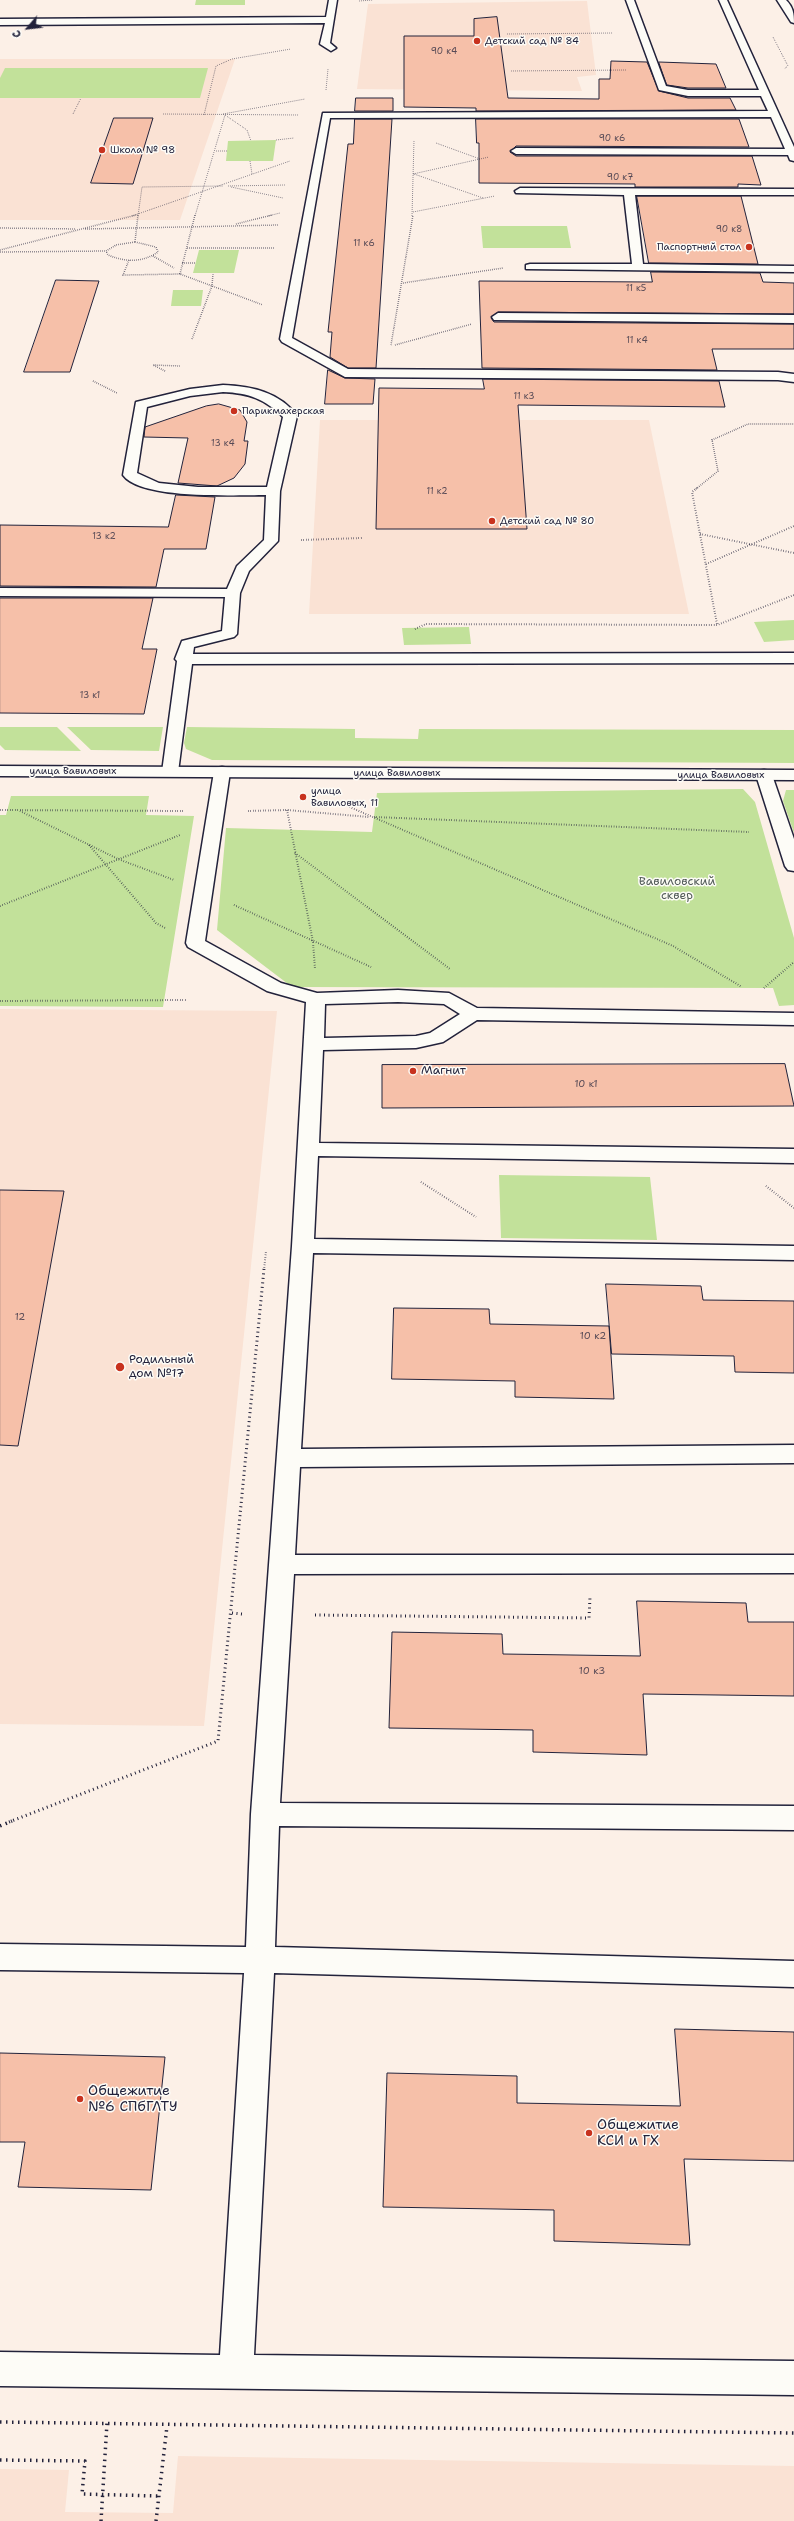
<!DOCTYPE html>
<meta charset="utf-8">
<style>
body{margin:0}
#map{position:relative;width:794px;height:2521px;overflow:hidden;background:#fcf0e7;font-family:"Shantell Sans",sans-serif}
canvas{display:block}
.north{position:absolute;left:8px;top:8px;width:40px;height:40px;-webkit-text-stroke:3px #fdfcf7;paint-order:stroke;rotate:242deg;font-size:11px;font-weight:700;line-height:16px;text-align:center;color:#22223b}
.north::after{content:'';display:block;margin:auto;width:14px;height:18px;background:#22223b;clip-path:polygon(50% 0,100% 100%,50% 72%,0 100%)}
</style>
<div id="map">
<canvas width="794" height="2521"></canvas>
<div class="north">С</div>
</div>
<script>
const ctx = document.querySelector('canvas').getContext('2d');
ctx.lineJoin = 'round';
function paint(path, color) { ctx.fillStyle = color; ctx.fill(path, 'evenodd'); }
function strokePath(path, color, width, dash) { ctx.strokeStyle = color; ctx.lineWidth = width; ctx.lineCap = dash ? 'butt' : 'round'; ctx.setLineDash(dash || []); ctx.stroke(path); }
function drawText(font, color, halo, rows, align = 'center') {
  ctx.font = font + ' "Shantell Sans",sans-serif'; ctx.lineWidth = 3; ctx.setLineDash([]); ctx.textBaseline = 'middle'; ctx.strokeStyle = halo; ctx.fillStyle = color; for (const [text, x, y, turn = 0] of rows) {
    ctx.save(); ctx.translate(x, y); ctx.rotate((+turn || 0) * Math.PI / 180); ctx.textAlign = isNaN(turn) ? turn : align; if (halo) ctx.strokeText(text, 0, 0); ctx.fillText(text, 0, 0); ctx.restore();
  }
}
paint(new Path2D(`
 M587,1L596,75L577,77L582,91L357,89L368,4Z
 M0,59H235L180,220H0Z
 M320,420H649L689,614H309Z
 M0,1009L277,1011L204,1726L0,1724Z
 M178,2456L794,2466V2521H0V2469L69,2470L65,2512L173,2513Z`), '#fae2d4');
paint(new Path2D(`
 M196,0H245V5H195Z
 M5,68H208L200,98H0V78Z
 M276,140L273,161H226L228,141Z
 M481,226H567L571,248H483Z
 M199,250H239L234,273H193Z
 M173,290H203L201,306H171Z
 M794,620V640L764,642L754,622Z
 M469,627L471,644L404,645L402,628Z
 M0,727H57L81,751L5,750L0,745Z
 M67,727H163L159,751L91,750Z
 M187,727L355,729V738L418,739L419,729L794,730V763L212,760L186,749L184,743Z
 M743,789L755,802L794,938V1005L779,1006L773,988L292,987L217,930L226,828L372,832L377,793Z
 M786,790H794V833L783,801Z
 M11,796H149L146,815L194,816L163,1007L0,1006V815H6Z
 M499,1175L650,1177L657,1240L501,1238Z`), '#c2e19a');
const building = new Path2D(`
 M497,17L508,98L599,99V79H610L611,61L647,62L659,91L688,98H730L736,110L476,111V108L404,107V36H474V19Z
 M659,62L716,64L726,88H688L667,85Z
 M356,98H393V111H355Z
 M114,118H153L133,184L91,183Z
 M355,119H392L376,368H348L330,357L332,332H328L348,144H353Z
 M476,119H739L749,147L516,146L510,152L516,156H752L761,185L738,184V187H635V184L479,183V143H477Z
 M637,196H741L758,264L649,263Z
 M651,272L760,273L763,282L794,283V314L498,312L491,318L494,322L794,324V349H712L717,370L482,368L479,281L652,282Z
 M56,280L99,281L70,372H24Z
 M328,370L345,378L375,379L373,404H325Z
 M483,379L719,381L725,407L518,405L527,529H376L379,388L484,389Z
 M219,404L240,410L247,422L244,441H248L245,464L234,478L217,486L178,483L188,438L144,437L145,427L206,406Z
 M176,495L215,497L206,549H164L156,587L0,586V525L168,527Z
 M0,598H153L142,649H157L144,714L0,713Z
 M785,1064L794,1106L382,1108V1065Z
 M0,1190L64,1191L18,1446L0,1445Z
 M606,1284L701,1286L703,1300L794,1301V1373L735,1372L734,1356L612,1354Z
 M394,1308L489,1309L490,1324L609,1326L614,1399L515,1397V1381L392,1379Z
 M637,1601L746,1603L748,1622H794V1696L643,1694L647,1755L533,1752V1730L389,1728L392,1632L502,1634L503,1654L640,1656Z
 M675,2029L794,2032V2161L684,2159L690,2245L554,2241V2210L383,2207L387,2073L517,2076V2103L680,2106Z
 M0,2053L165,2057L151,2190L18,2187L25,2142H0Z`);
paint(building, '#f6c0a9');
strokePath(building, '#22223b', 1);
const lane = new Path2D(`
 M329,0H337L330,43L336,48L331,51L320,44L325,23L0,25V19L326,17Z
 M626,0H634L666,86L688,90H759L719,0H727L794,147V161L790,160L788,155L516,154L511,151L516,148L785,149L771,117L330,118L292,338L348,369L778,372L794,374V382L778,380L345,377L282,342L280,339L323,113L768,111L761,96H688L659,90Z
 M777,0H786C793,7 794,13 794,23L791,22Z
 M520,188L794,189V195H635L643,264L794,266V272L526,269V265L530,264H632L624,195L516,193L515,191Z
 M498,313L794,315V323L494,320L492,317Z
 M223,385C251,386 280,392 297,416L280,491L278,541L249,571L240,593L237,634L234,637L194,647L193,654L794,653V663L192,664L178,772L176,776H164L162,772L177,661L175,659L182,641L222,631L225,597L0,596V588L227,589L237,566L264,540L266,495C236,495 141,500 123,475L136,402L190,389ZM223,392C249,393 265,399 283,417L267,487H198L159,483L137,473L147,407L190,396Z
 M222,767L228,768L230,772L205,941L281,983L317,993L398,990L449,993L477,1008L794,1013V1025L477,1020L443,1042L416,1048L323,1050L319,1143L794,1149V1163L318,1156L314,1239L794,1246V1260L313,1253L301,1449L794,1445V1463L300,1467L295,1555H794V1573L294,1574L280,1803L794,1806V1830L279,1826L275,1947L794,1961V1987L274,1973L254,2355L794,2361V2395L0,2386V2352L220,2355L244,1973L0,1970V1944L246,1947L251,1814L292,1246L306,1002L267,991L188,947L186,943L214,772L216,768ZM398,1002L444,1004L460,1014L430,1033L416,1036L324,1038L325,1004Z
 M764,770L770,771L772,775L794,839V871L788,870L785,866L756,775L758,771Z`);
const secondary = new Path2D(`
 M0,766L794,770V780L0,776Z`);
strokePath(lane, '#22223b', 3);
strokePath(secondary, '#22223b', 3);
strokePath(new Path2D(`
 M359,1L373,0
 M507,34L613,33
 M773,37L788,66L784,69
 M511,71L626,70
 M326,90L328,69
 M73,114L81,98
 M163,114L299,115
 M223,114L305,99
 M204,115L216,66L232,59L291,49
 M276,140L294,138
 M436,143L480,159
 M216,151H227
 M250,161L252,174
 M413,174L489,157
 M414,174L483,198
 M228,186L285,185
 M231,187L283,198
 M413,212L495,196
 M132,216L290,161
 M138,216L142,187L223,186
 M195,216L225,115L247,130L251,141
 M268,216L280,213
 M412,216L414,140`), '#22223b', 1, [0.5, 1.5]);
strokePath(new Path2D(`
 M236,224L272,215
 M0,228L76,229
 M85,229L278,225
 M135,242L138,215
 M135,242L156,247L158,252C142,263 125,262 108,255L106,251L116,245Z
 M187,248H274
 M0,250L136,215
 M0,252L106,251
 M153,256L174,268
 M129,260L123,275L180,274L263,305
 M182,263H196
 M180,274L195,215
 M403,283L503,268
 M192,339L212,286L213,273
 M391,345L413,215
 M395,345L472,324
 M165,371L153,365L180,366
 M93,381L117,393
 M696,489L718,471L712,440L748,424H794`), '#22223b', 1.5, [0.5, 1.5]);
strokePath(new Path2D(`
 M697,488L692,492L717,624
 M700,534L794,553
 M301,540L362,538
 M706,564L794,526
 M415,629L426,624L717,625L794,595
 M338,802L673,946L742,987
 M0,810L183,811
 M287,810L313,942L315,969
 M20,811L118,859L174,880
 M248,811L287,810L369,817
 M374,817L749,832
 M89,845L156,923L165,928
 M295,853L450,969
 M234,905L371,967
 M0,906L180,835
 M764,988L794,962
 M0,1001L186,1000
 M421,1182L476,1217
 M766,1186L794,1208
 M264,1270L266,1251`), '#22223b', 2, [0.5, 2]);
strokePath(new Path2D(`
 M232,1613L242,1614
 M315,1615L589,1618L590,1597
 M9,1822L218,1741L264,1269`), '#22223b', 3, [1, 3.5]);
strokePath(new Path2D(`
 M0,1826L12,1821
 M0,2422L794,2433
 M0,2460L85,2461L82,2494L158,2496
 M101,2521L107,2423
 M156,2521L167,2426`), '#22223b', 3.5, [1.5, 4.5]);
paint(lane, '#fdfcf7');
paint(secondary, '#fdfcf7');
for (const [x, y, r, color] of [
 [477,41,4,"#c8321e"],
 [102,150,4,"#c8321e"],
 [749,247,4,"#c8321e"],
 [234,411,4,"#c8321e"],
 [492,521,4,"#c8321e"],
 [303,797,4,"#c8321e"],
 [413,1071,4,"#c8321e"],
 [120,1367,5,"#c8321e"],
 [80,2099,4,"#c8321e"],
 [589,2133,4,"#c8321e"]
]) { const dot = new Path2D(); dot.arc(x, y, r, 0, 2 * Math.PI); ctx.fillStyle = color; ctx.fill(dot); strokePath(dot, '#fdfcf7', 1.5); }
drawText('9px', '#574a56', null, [
 ["90 к4",444,52],
 ["90 к6",612,139],
 ["90 к7",620,178],
 ["90 к8",729,230],
 ["11 к6",364,244],
 ["11 к5",636,289],
 ["11 к4",637,341],
 ["11 к3",524,397],
 ["13 к4",223,444],
 ["11 к2",437,492],
 ["13 к2",104,537],
 ["13 к1",90,696]
]);
drawText('10px', '#22223b', '#fdfcf7', [
 ["Детский сад № 84",485,41],
 ["Школа № 98",110,150],
 ["Паспортный стол",741,247,"right"],
 ["Парикмахерская",242,411],
 ["Детский сад № 80",500,521],
 ["улица",311,791],
 ["Вавиловых, 11",311,803]
], 'left');
drawText('10px', '#22223b', '#fdfcf7', [
 ["улица Вавиловых",73,771],
 ["улица Вавиловых",397,773],
 ["улица Вавиловых",721,775]
]);
drawText('10px', '#574a56', null, [
 ["10 к1",586,1084],
 ["12",20,1317],
 ["10 к2",593,1336],
 ["10 к3",592,1671]
]);
drawText('12px', '#525b58', '#fdfcf7', [
 ["Вавиловский",677,882],
 ["сквер",677,896]
]);
drawText('12px', '#22223b', '#fdfcf7', [
 ["Магнит",421,1071],
 ["Родильный",129,1360],
 ["дом №17",129,1374]
], 'left');
drawText('14px', '#22223b', '#fdfcf7', [
 ["Общежитие",88,2091],
 ["№6 СПбГЛТУ",88,2107],
 ["Общежитие",597,2125],
 ["КСИ и ГХ",597,2141]
], 'left');
</script>
